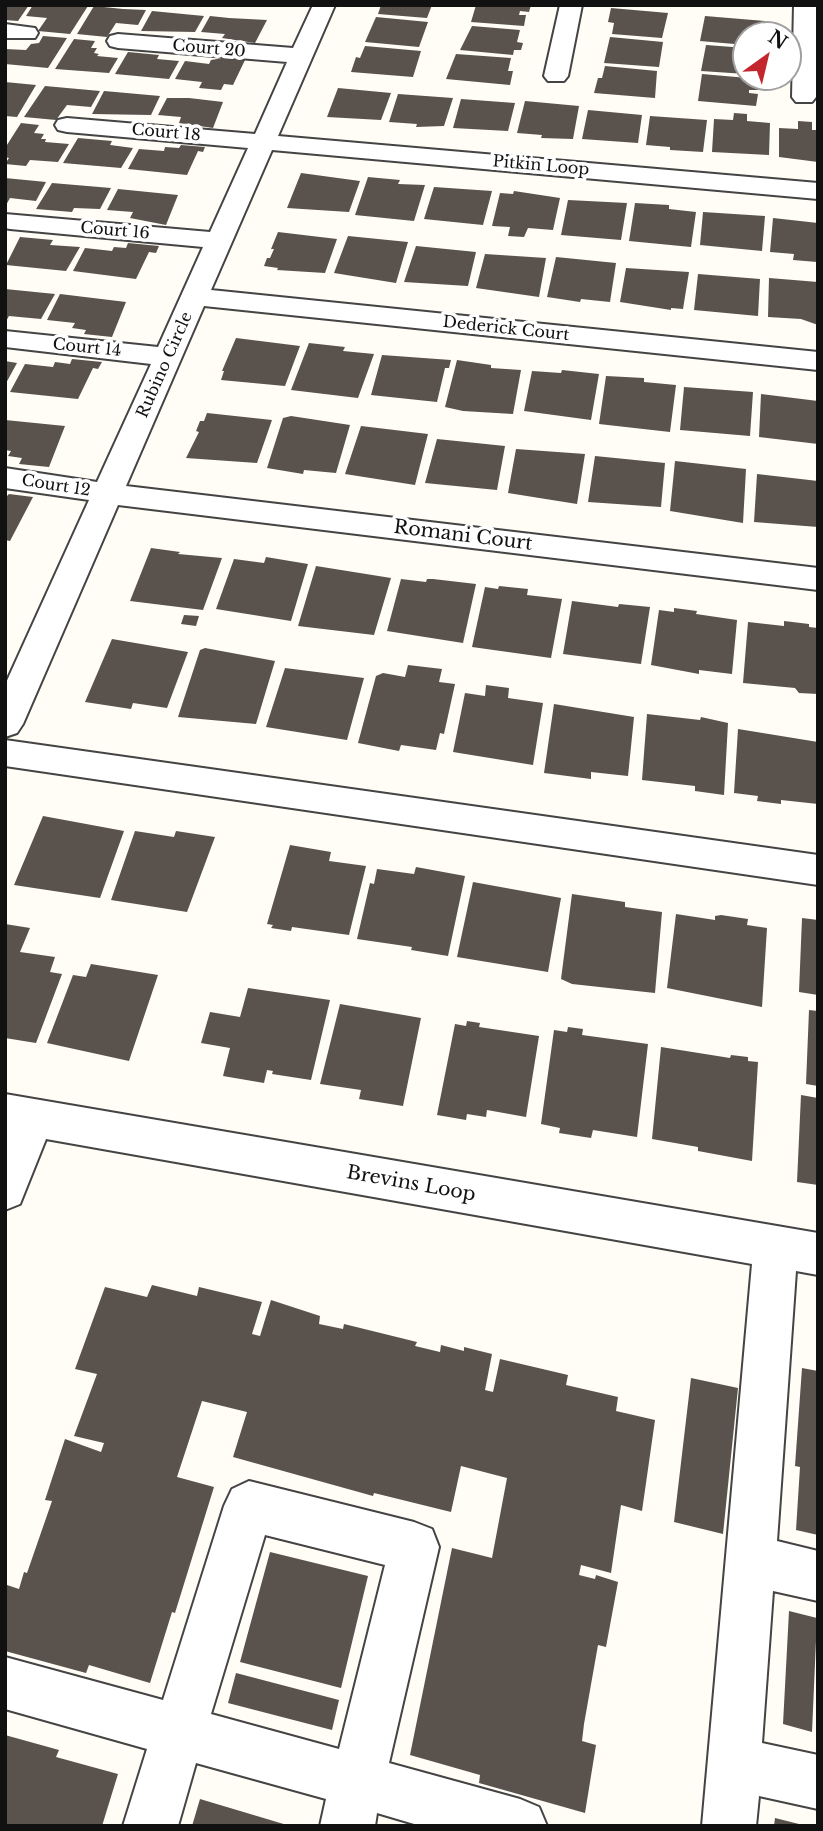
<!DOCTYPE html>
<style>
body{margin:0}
#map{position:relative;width:823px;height:1831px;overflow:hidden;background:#fffdf5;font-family:"Libre Baskerville",serif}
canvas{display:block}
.frame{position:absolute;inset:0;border:7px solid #111;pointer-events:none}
.north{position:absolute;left:732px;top:21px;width:70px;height:70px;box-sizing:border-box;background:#fff;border:2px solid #a0a0a0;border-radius:50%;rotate:34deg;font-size:19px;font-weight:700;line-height:28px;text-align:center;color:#111}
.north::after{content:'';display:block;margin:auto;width:24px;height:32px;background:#c4262e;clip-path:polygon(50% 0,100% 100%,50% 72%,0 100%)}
</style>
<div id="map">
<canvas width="823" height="1831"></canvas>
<div class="frame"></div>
<div class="north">N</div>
</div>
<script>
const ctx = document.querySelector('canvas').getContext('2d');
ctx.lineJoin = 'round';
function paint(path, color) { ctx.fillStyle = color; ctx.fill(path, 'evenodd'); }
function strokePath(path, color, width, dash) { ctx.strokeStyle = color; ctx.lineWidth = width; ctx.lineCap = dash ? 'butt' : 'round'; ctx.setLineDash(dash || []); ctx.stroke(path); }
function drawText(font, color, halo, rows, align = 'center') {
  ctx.font = font + ' "Libre Baskerville",serif'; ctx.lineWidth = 7; ctx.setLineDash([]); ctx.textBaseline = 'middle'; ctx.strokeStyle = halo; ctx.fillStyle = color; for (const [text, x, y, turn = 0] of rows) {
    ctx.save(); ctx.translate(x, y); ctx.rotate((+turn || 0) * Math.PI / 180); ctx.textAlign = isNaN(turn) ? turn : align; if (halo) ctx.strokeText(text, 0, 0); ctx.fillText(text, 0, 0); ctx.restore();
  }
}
paint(new Path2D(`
 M5,5H29L18,21L5,20Z
 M33,5H78L88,6L70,34L38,31L47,18L26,16Z
 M381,5H432L427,18L378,14Z
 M476,5H531L529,12L520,11L519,15H526L524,26L471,22Z
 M94,6L123,9L146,10L138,25L116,23L107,37L77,34Z
 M611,8L668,13L662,38L612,34L614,23L608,22Z
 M152,11L204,16L195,32L141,31Z
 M210,16L229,18L267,20L255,43L222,38L225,34L201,32Z
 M705,16L765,21L766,35H746V45L700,41Z
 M376,17L428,22L419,47L365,42Z
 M472,26L520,30L517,42L523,43L521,50H514L513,55L460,50Z
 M43,36L67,38L48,68L5,64V49L26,50L31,44L39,43Z
 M610,37L663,42L659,67L604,63Z
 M74,39L95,41L91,48H97L94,53L99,54L97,56L118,58L109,73L55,69Z
 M706,45L746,48V74L701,71Z
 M365,46L421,51L413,77L351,72L356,57L360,58Z
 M128,52L159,55L157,59L179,61L169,79L115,74Z
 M456,54L511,58L508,71H513L510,85L446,79Z
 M223,58L245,60L233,85L224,84L221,90L199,88L202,82L175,79L185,61L209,64L211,60Z
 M605,66L657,71L655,98L594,93L598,78H602Z
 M702,74L759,79L758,90H749V93L758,94L756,106L698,101Z
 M5,82L36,85L17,117L5,116Z
 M45,86L100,91L91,107L67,105L56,120L24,117Z
 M338,88L391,93L381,120L327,117Z
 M104,91L160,96L151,115L92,114Z
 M398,94L453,98L444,126L416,127L417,124L389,122Z
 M167,98H189L223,102L213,128L179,123L181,117L158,115Z
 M461,99L515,103L508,131L453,128Z
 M525,101L579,106L573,139L541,138L542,135L517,133Z
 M588,110L642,115L638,143L582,139Z
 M734,113L747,114V121L770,123L769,155L712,152L714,119L733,120Z
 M650,116L707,120L703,152L670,150V147L646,145Z
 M798,121L812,122V130H818V162L779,157V128L798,129Z
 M21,123L39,125L34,133L44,134L41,139H46L45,142L69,144L58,162L30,160L26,166L5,164L9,158L5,157V148Z
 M78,138L112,141L110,145L133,148L121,168L63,163Z
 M181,145L205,147L203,152L198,151L187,175L128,169L139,149L164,151L165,147L179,148Z
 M301,173L360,181L349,212L287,208Z
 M368,177L400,180L398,184L425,185L414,221L355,215Z
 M5,178L46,182L36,201L10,198L5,207Z
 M52,183L111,188L100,209L74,208L72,212L36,209Z
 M434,187L492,191L483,225L424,219Z
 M118,189L178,195L166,225L130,218L133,212L107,210Z
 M514,191L560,198L553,230L528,228L524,237L508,236L510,227L492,226L500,193L513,194Z
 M568,200L627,203L621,240L561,235Z
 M635,203L669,205V209L696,212L691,247L629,241Z
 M703,212L765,216L762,251L700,245Z
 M773,218L818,223L817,262L793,260L794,254L770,252Z
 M278,232L337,239L325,273L277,270L278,268L264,266L267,258H270L274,249H271Z
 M348,236L408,242L396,283L334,273Z
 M20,237L53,240L50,245L80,247L66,271L6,265Z
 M128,243L159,246L156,253L149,252L136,279L73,271L85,248L112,251L114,247L126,248Z
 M416,246L476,252L468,286L404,282Z
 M485,254L546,258L539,297L476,288Z
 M556,257L616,263L610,302L581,299L580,302L547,297Z
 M626,268L689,272L683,309L671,308V310L620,302Z
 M698,274L760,279L758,316L694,310Z
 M769,278L818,282V325L801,319L768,317Z
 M5,289L55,294L41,319L9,316L5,323Z
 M60,294L126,302L112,337L84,334L86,330L72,328L75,323L47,320Z
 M236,338L300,346L285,386L221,380L224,371H222Z
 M309,343L345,347L343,351L374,354L358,398L291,390Z
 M382,355L451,360L449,368H445L437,402L371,395Z
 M72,359L102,362L98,369L93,368L78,399L10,392L25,364L53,367L55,362L70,364Z
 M457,360L491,365V368L521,370L513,414L463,411L445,407Z
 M5,361L17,363L5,385Z
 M562,370L599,374L591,420L524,411L532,371L561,373Z
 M606,376L644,378V382L676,385L670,432L599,424Z
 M684,387L753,392L750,436L680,430Z
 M761,394L818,401V444L759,437Z
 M207,413L272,420L257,463L186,458L199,432L196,431L200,421H204Z
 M291,416L350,425L336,473L304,470L303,474L267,468L283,418Z
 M5,420L65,426L49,467L19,464L22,458L8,456L11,451L5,450Z
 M361,426L428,434L415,485L345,474Z
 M437,439L505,446L497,490L425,483Z
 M516,449L585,454L577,504L508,493Z
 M595,456L665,463L661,507L588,502Z
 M675,461L746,469L743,523L670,511Z
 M757,474L818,481V527L754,522Z
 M9,494L33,497L10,541L5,540V498Z
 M151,548L180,552L178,554L222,558L203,610L130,601Z
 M266,557L308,564L291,621L216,609L234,559L264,563Z
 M316,566L391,578L374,635L298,626Z
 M401,579L426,582L427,579H433L476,584L463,643L387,631Z
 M499,586L528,589L527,595L562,599L551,658L472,647L485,587L498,589Z
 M572,601L618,607L619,604L650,607L641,664L563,654Z
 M674,608L697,611L696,614L737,620L732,674L699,670V674L651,665L659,610L674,612Z
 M184,615L199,616L196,626L181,624Z
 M784,621L809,624V627L818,628V694L799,693L795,688L743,683L748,622L784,626Z
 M112,639L188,652L167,708L133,703L131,709L85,702Z
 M205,648L275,661L256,724L178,717L200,650Z
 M408,665L442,669L439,682L455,684L444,734L440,733L436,750L401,745L399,751L358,743L376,676L383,673L405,677Z
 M285,668L364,678L347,740L266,727Z
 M486,685L509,688L508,698L543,703L533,765L453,752L465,693L485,696Z
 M554,704L634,717L628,776L591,772V779L544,773Z
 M647,714L700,720L701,717L728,723L724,795L695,791V786L642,780Z
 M738,729L818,742V804L781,800V804L757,801L758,796L734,793Z
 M43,816L124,831L100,898L14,885Z
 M135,831L174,837L176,831L215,837L187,912L111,900Z
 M290,845L331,852L329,861L366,866L349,935L292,927L291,931L271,928L273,925L267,924Z
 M416,867L465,876L448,956L411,950L412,947L357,939L370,883L374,884L377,869L414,874Z
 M473,882L561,898L548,972L457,957Z
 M572,894L625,902V907L662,912L655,993L572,984L561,979Z
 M676,914L715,920V916L721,915L748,919L747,925L767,928L762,1007L667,988Z
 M802,918L818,920V995L799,992Z
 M5,924L30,928L20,952L55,957L50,972L62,974L36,1043L5,1038Z
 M91,964L158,975L129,1061L47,1043L73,975L86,977Z
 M248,988L330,1000L311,1080L272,1074L273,1071L267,1070L264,1083L223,1076L230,1048L201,1043L210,1012L240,1017Z
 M340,1004L421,1018L403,1106L359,1099L361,1090L320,1084Z
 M809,1010L818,1011V1086L806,1084Z
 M467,1021L480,1023L479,1027L539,1036L526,1117L487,1110L486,1117L467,1114L466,1120L437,1115L455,1024L466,1026Z
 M568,1027L583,1029L582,1035L648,1044L637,1137L593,1130L591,1138L559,1133L560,1128L541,1124L554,1030L567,1032Z
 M661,1047L730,1058L731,1055L748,1057V1061L758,1062L752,1161L698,1151V1147L652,1139Z
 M801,1095L818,1098V1185L797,1182Z
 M152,1285L197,1296L199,1287L262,1302L252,1334L260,1336L271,1300L320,1316L319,1324L343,1329L344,1324L417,1342L415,1346L440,1352L441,1345L464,1351V1347L492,1354L485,1390L493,1392L500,1359L568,1375L566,1385L618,1397L616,1411L655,1420L642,1511L621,1505L611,1573L581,1565L579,1575L595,1579L596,1575L618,1582L606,1647L598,1645L584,1724L582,1741L596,1745L585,1813L479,1783L480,1775L410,1755L452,1548L492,1558L507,1478L461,1466L451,1512L374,1493L373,1496L233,1457L247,1412L202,1401L177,1477L214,1487L175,1613L172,1612L150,1683L89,1665L86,1673L5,1651V1589L7,1585L19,1589L24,1572L27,1573L52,1501L45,1500L65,1439L101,1452L104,1443L74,1436L97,1374L75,1369L105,1287L147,1297Z
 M802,1368L818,1371V1535L796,1530L800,1467L795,1466Z
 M691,1378L738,1388L723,1534L674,1522Z
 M270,1552L368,1576L341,1688L240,1662Z
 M789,1611L817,1618L812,1732L783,1724Z
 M236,1673L339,1700L332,1730L228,1703Z
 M5,1735L59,1750L56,1757L118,1774L102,1826H5Z
 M200,1799L287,1825V1826H192Z
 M775,1818L803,1825V1826H774Z`), '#5a524d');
const minor = new Path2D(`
 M313,5H335L278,136L818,183V199L272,150L211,290L818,352V370L204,306L126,486L818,568V590L118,505L23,724L17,733L5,737V685L89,500L5,488V468L97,482L151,364L5,347V331L158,347L203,247L10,229L5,228V214L210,232L248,148L67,132L58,130L55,125L58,120L67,118L255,134L287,62L118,48L110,46L107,41L110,36L118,34L293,48Z
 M560,5H582L568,76L564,81H548L544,76Z
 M794,5H816V97L812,102H796L792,97Z
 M5,24L35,28L38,33L35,38H5Z
 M5,740L818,855V885L5,766Z
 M5,1094L818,1233V1275L796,1271L777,1541L818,1551V1601L773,1591L762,1743L818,1755V1809L759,1796L756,1826H702L752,1264L46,1139L20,1204L5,1210Z
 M249,1481L414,1522L432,1529L439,1547L389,1763L520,1799L539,1807L547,1826H421L377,1813L375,1826H320L326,1799L196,1763L178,1826H123L147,1749L5,1709V1657L163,1700L224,1506L232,1489ZM265,1535L385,1565L339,1749L211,1714Z`);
strokePath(minor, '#444', 4);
paint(minor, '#fff');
drawText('16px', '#111', '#fff', [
 ["Court 20",209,49,5],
 ["Court 18",166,133,5],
 ["Pitkin Loop",541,166,5],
 ["Court 16",115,231,5],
 ["Dederick Court",506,329,6],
 ["Court 14",87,348,6],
 ["Rubino Circle",165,365,-66],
 ["Court 12",56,486,9]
]);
drawText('19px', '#111', '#fff', [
 ["Romani Court",463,536,7],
 ["Brevins Loop",411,1184,10]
]);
</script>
